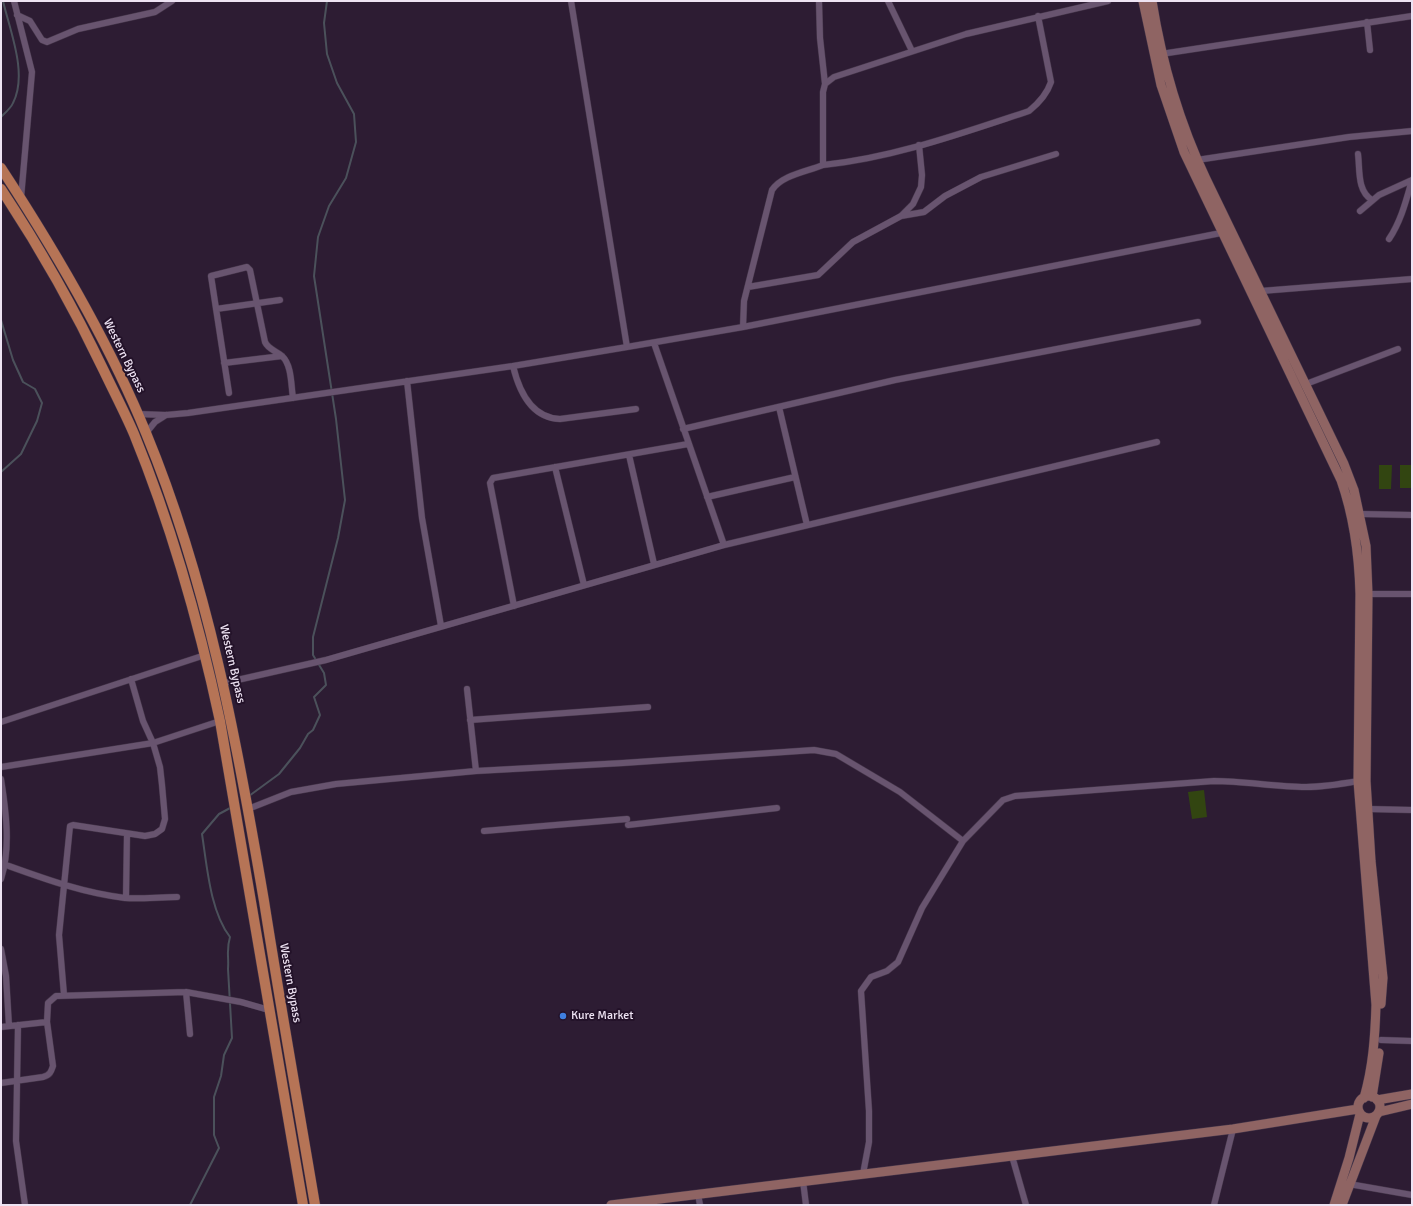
<!DOCTYPE html>
<style>
body{margin:0}
#map{position:relative;width:1413px;height:1206px;overflow:hidden;background:#2d1c33;font-family:Signika,sans-serif}
canvas{display:block}
.frame{position:absolute;inset:0;border:2px solid #eee3f3;pointer-events:none}
</style>
<div id="map">
<canvas width="1413" height="1206"></canvas>
<div class="frame"></div>
</div>
<script>
const ctx = document.querySelector('canvas').getContext('2d');
ctx.lineJoin = 'round';
function paint(path, color) { ctx.fillStyle = color; ctx.fill(path, 'evenodd'); }
function strokePath(path, color, width, dash) { ctx.strokeStyle = color; ctx.lineWidth = width; ctx.lineCap = dash ? 'butt' : 'round'; ctx.setLineDash(dash || []); ctx.stroke(path); }
function drawText(font, color, halo, rows, align = 'center') {
  ctx.font = font + ' Signika,sans-serif'; ctx.lineWidth = 4; ctx.setLineDash([]); ctx.textBaseline = 'middle'; ctx.strokeStyle = halo; ctx.fillStyle = color; for (const [text, x, y, turn = 0] of rows) {
    ctx.save(); ctx.translate(x, y); ctx.rotate((+turn || 0) * Math.PI / 180); ctx.textAlign = isNaN(turn) ? turn : align; if (halo) ctx.strokeText(text, 0, 0); ctx.fillText(text, 0, 0); ctx.restore();
  }
}
paint(new Path2D(`
 M1379,465H1392L1391,489H1379Z
 M1400,465H1412V488H1400Z
 M1204,790L1207,817L1192,819L1188,792Z`), '#324511');
strokePath(new Path2D(`
 M1,117C5,113 11,108 13,103C28,74 10,31 3,1
 M1,320L13,360L23,382L35,389L42,403L37,421L21,454L1,472
 M249,796L279,774L300,748L308,734L313,730L320,715L314,697L326,685L324,673L313,655V637L338,538L345,500L336,419L314,276L318,237L329,206L346,178L356,142L354,114L337,83L327,54L324,23L327,1
 M190,1205L219,1148L214,1135V1097L221,1076L224,1055L232,1038L228,969C229,956 226,950 230,937C210,911 207,866 202,834L219,814L232,807`), '#4b515b', 2);
const street = new Path2D(`
 M14,1L32,72L21,198
 M571,1L627,347
 M819,1L820,38L825,84
 M888,1L912,51
 M17,15L30,21L42,40L47,42L78,29L155,12L172,1
 M1367,22L1370,50
 M1161,54L1412,16
 M1358,154C1360,170 1357,191 1372,200
 M1197,160L1349,137L1412,131
 M823,165C893,158 962,133 1029,111C1039,103 1047,94 1051,82L1038,16
 M1360,211L1379,195L1412,180
 M901,216L924,212L945,196L981,177L1056,154
 M1389,239C1401,221 1406,201 1412,180
 M748,287L818,275L853,242L901,216L913,204L921,187L922,175L919,145
 M1261,291L1412,279
 M216,309L280,300
 M743,327L744,301L772,190C782,175 806,172 823,165V92L825,84L834,77L966,34L1108,1
 M654,343L724,545
 M224,363L282,356
 M513,366C519,391 531,418 560,419L636,409
 M407,381L422,518L441,626
 M1306,384L1398,349
 M229,393L211,276L247,267L250,270L265,342C268,349 276,351 282,356C292,365 291,386 293,398
 M779,407L807,525
 M137,414L166,415L188,413L513,366L627,347L743,327L1226,232
 M683,429L895,380L1198,322
 M146,433L155,422L166,415
 M629,455L654,564
 M555,467L584,585
 M707,497L795,477
 M1361,514L1412,515
 M1368,594H1412
 M514,606L490,483L493,478L688,444
 M224,683L326,660L724,545L1157,442
 M467,689L476,771
 M470,720L648,707
 M1,722L205,655
 M1,767L153,743L220,721
 M1,779C6,811 11,848 1,879
 M248,809L291,792L336,784L476,771L623,763L814,750L836,754L900,792L963,841
 M1368,809L1412,810
 M628,825L777,808
 M484,831L627,819
 M6,865C45,879 83,893 125,898C142,899 160,897 177,897
 M126,898L127,834
 M1,949L6,976L9,1026
 M186,992L190,1034
 M64,995L59,935L70,826L73,825L145,836L155,834L162,829L165,819L162,785L160,767L153,743L143,721L131,679
 M18,1025L16,1141L25,1205
 M1,1027L47,1022
 M1381,1040L1412,1041
 M1,1083L43,1077C50,1075 51,1072 53,1066L47,1022L48,1003L56,996L186,992L241,1002L269,1010
 M1012,1156L1026,1205
 M863,1174L869,1142V1111L861,991L871,977L887,971L898,962L922,908L963,841L1003,800L1015,796L1214,781C1245,781 1275,787 1306,787C1323,787 1341,784 1358,781
 M803,1181L806,1205
 M1349,1184L1412,1195
 M698,1194L700,1205
 M1214,1205L1233,1129`);
const secondary = new Path2D(`
 M1143,1L1161,85L1184,152L1341,480C1354,517 1359,554 1360,594L1358,781L1376,1005C1375,1037 1373,1067 1364,1098
 M1152,1C1162,64 1179,122 1206,179L1344,464L1354,490L1366,546L1368,594L1366,781L1371,861L1383,978L1381,1004
 M1358 1107a11 11 0 1 1 22 0a11 11 0 1 1-22 0Z
 M1372,1097L1379,1053
 M1377,1100L1412,1094
 M1379,1112L1412,1104
 M611,1205L1233,1129L1358,1109
 M1334,1205L1349,1158L1360,1114
 M1342,1205L1376,1116`);
const primary = new Path2D(`
 M1,168C56,252 108,340 146,433C208,583 237,742 264,901C280,1003 298,1104 315,1205
 M1,189C40,248 74,308 104,371C114,392 125,413 134,434C172,527 199,623 220,721L303,1205`);
strokePath(street, '#45364a', 7);
strokePath(secondary, '#45364a', 10);
strokePath(primary, '#45364a', 11);
strokePath(street, '#68546f', 6);
strokePath(secondary, '#8f6463', 9);
strokePath(primary, '#b67456', 10);
for (const [x, y, r, color] of [
 [563,1016,4,"#3f7fe0"]
]) { const dot = new Path2D(); dot.arc(x, y, r, 0, 2 * Math.PI); ctx.fillStyle = color; ctx.fill(dot); strokePath(dot, '#231229', 1.5); }
drawText('12px', '#eee3f3', '#231229', [
 ["Western Bypass",124,356,64],
 ["Western Bypass",232,664,77],
 ["Western Bypass",290,983,80]
]);
drawText('12px', '#eee3f3', '#231229', [
 ["Kure Market",571,1016]
], 'left');
</script>
